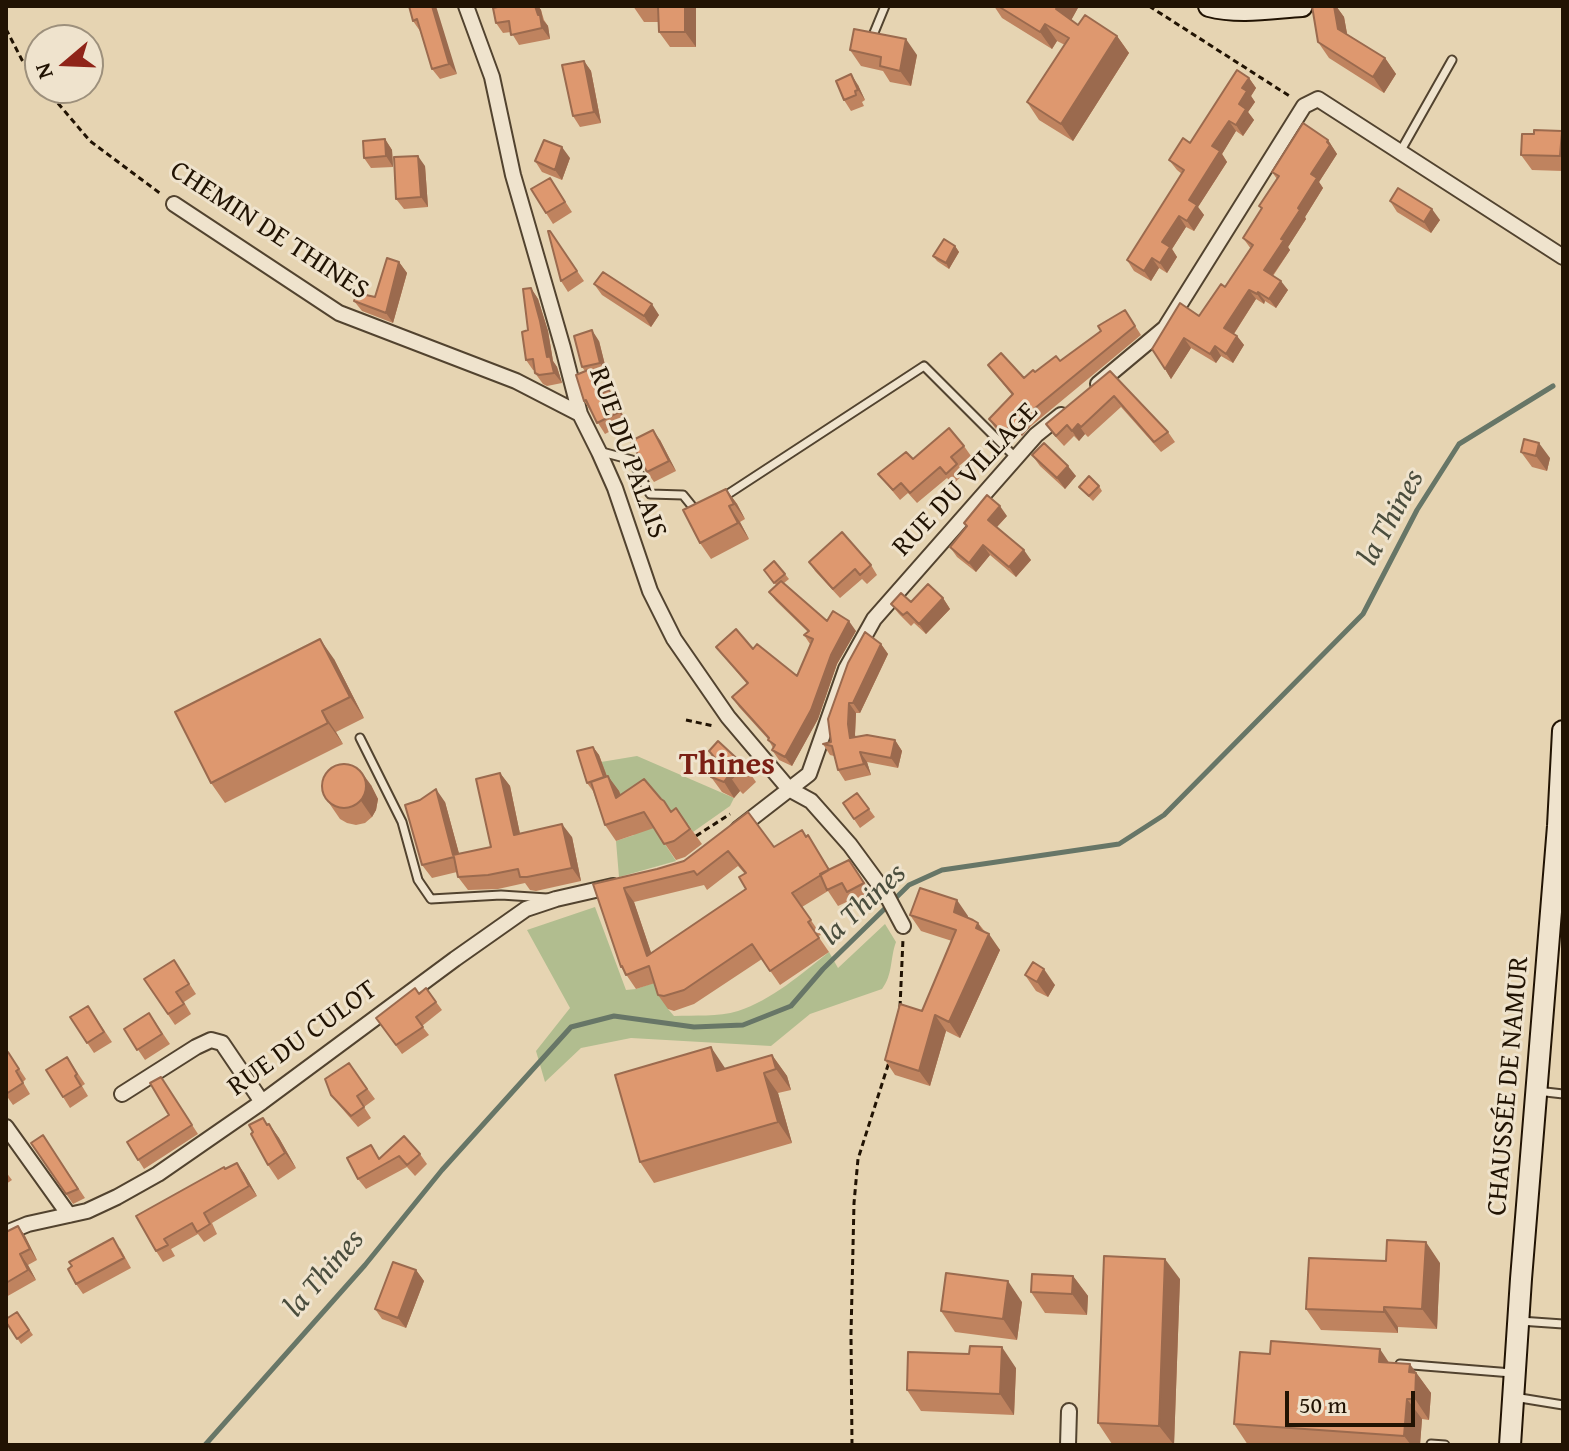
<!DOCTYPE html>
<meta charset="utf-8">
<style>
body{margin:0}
#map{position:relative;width:1569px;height:1451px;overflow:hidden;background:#e6d4b2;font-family:"Gentium Book Plus",serif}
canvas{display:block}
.frame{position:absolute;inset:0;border:8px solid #211303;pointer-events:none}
.north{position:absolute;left:24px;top:24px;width:80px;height:80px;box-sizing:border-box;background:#efe3cd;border:2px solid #9d907c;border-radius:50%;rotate:251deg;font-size:22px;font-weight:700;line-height:32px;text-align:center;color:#211303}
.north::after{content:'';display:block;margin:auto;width:28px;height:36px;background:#8f2418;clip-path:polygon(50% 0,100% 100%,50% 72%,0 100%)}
.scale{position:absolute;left:1285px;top:1391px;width:130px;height:36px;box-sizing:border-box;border:4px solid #211303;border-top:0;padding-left:10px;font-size:24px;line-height:28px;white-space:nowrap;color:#211303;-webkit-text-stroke:6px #efe3cd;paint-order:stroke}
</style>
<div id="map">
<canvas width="1569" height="1451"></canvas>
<div class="frame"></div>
<div class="north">N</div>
<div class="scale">50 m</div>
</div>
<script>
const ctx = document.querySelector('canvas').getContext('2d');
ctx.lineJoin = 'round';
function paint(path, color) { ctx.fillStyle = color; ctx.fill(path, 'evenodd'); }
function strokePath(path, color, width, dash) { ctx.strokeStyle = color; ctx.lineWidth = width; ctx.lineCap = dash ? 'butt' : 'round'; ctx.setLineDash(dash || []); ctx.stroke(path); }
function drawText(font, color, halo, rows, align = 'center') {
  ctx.font = font + ' "Gentium Book Plus",serif'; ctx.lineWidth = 6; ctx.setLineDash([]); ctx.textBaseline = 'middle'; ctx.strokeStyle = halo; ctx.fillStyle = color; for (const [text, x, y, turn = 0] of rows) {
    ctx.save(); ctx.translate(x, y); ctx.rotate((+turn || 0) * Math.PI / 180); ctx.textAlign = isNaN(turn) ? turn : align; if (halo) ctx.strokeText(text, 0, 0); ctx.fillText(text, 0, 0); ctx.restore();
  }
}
paint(new Path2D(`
 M637,756L734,798L730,806L693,832L688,824L655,829L676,861L619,877L616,841L634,835L613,794L601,762Z
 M595,907L626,990L636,989L659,981L668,1009L674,1016C695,1015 718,1017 738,1011C772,1000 801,974 829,952L838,968L885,924L896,942C890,958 893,975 882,989L810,1014L771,1046L631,1038L581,1048L545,1082L536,1051L570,1008L527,930Z`), '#b1bd8f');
strokePath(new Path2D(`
 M205,1445L365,1265L442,1170L571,1027L614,1016L694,1027L743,1025L791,1006L823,969L909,885L942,870L1119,844L1164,815L1363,614L1417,510L1459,444L1553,386`), '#677667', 5);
const service = new Path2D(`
 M871,40L885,6
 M1400,152L1452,60
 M602,452L632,460L650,494L683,495L696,511
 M722,498L924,366L1016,458
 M360,738L402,822L418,880L431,899L501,895L547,898
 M1537,1091L1563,1094
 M1520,1321L1563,1324
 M1400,1364L1512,1373
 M1514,1397L1563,1405
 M1431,1444L1445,1445`);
const minor = new Path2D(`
 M466,6L492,77L513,175L563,348L580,414L599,452L615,488L650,591L674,639L728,717L789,789L811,801L850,845L886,894L903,926
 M174,204L339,313L516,381L580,414
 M1098,384L1165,328L1304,106L1318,99L1563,257
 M738,829L809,774L846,669L874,619L1036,435L1061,415
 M122,1094L196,1047L211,1040L222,1043L262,1102
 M6,1127L69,1215
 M6,1233L28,1224L87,1211L117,1197L158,1174L262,1102L455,959L526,909L556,899L613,886
 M1068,1445L1069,1411`);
const secondary = new Path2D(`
 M1209,6C1239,14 1272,8 1302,6
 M1510,1445L1521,1279L1558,826L1563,731`);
strokePath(service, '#52432f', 11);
strokePath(minor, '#52432f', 18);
strokePath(secondary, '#211303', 24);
strokePath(new Path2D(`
 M1149,6L1291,97
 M6,29L22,60L40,82
 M45,88L90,141L161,194
 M686,720L714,726
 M696,836L730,814
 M900,1007L903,939
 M852,1445L851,1334L854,1203L858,1159L889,1062`), '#211303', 3, [6, 4]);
strokePath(service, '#efe3cd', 7);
strokePath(minor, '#efe3cd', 14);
strokePath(secondary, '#efe3cd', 20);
paint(new Path2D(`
 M409,6L457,74L440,79L432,69L420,31L413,21Z
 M502,6H538L541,10L544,20L548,26L550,39L519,45L511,32L503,33L496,23Z
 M633,6H696V47H670L659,32L658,22H644Z
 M994,6H1079L1071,20L1078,25L1117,36L1129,53L1073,141L1039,120L1027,102L1065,45L1057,41L1052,49L1002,18Z
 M1312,6H1336L1344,17L1347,34L1385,58L1396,74L1384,93L1329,58L1318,42Z
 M850,50L917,55L911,86L890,82L883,71L861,66Z
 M584,61L591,71L601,123L580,127L573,116Z
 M1249,78L1256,88L1251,96L1255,102L1248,112L1254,120L1243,136L1236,131L1222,154L1227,162L1198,207L1204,215L1194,231L1186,227L1172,249L1177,257L1167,273L1159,268L1151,281L1134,271L1127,260L1182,174L1177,170L1169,160L1190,143Z
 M858,85L865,100L862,102L864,106L851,111L844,100Z
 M1562,131L1563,133V171L1532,170L1521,155L1534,134Z
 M385,139L392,150L393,167L371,168L364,158Z
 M1328,140L1337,154L1319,182L1323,188L1305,217L1306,219L1288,247L1290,250L1273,276L1288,290L1276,308L1265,301L1264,304L1256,299L1234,334L1237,336L1244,345L1233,363L1221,356L1216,363L1191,348L1171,379L1165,369L1199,316L1225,287L1251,249L1243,238L1262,210L1259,206L1277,179L1272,172Z
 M570,158L562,180L542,172L535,161Z
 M425,166L428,207L404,209L396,199Z
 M550,178L572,212L553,224L546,213Z
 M1390,201L1440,220L1431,233L1397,212Z
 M550,231L584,281L568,292L561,281Z
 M955,246L959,252L949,269L937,261L933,256Z
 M399,262L407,273L393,323L362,311L354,301L375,297Z
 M594,284L659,315L651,327L602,295Z
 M531,288L538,299L548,331L553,361L557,367L562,383L547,386L543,384L535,373V370H533L526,360Z
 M1125,310L1141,335L1030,427L1022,436L1019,432L1009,442L995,428L989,419L1012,395L988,365L1024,378L1060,361L1101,331Z
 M599,341L607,373L593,377L601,394L617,401L626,423L605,434L584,401L585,371L582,367Z
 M1110,371L1168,432L1175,442L1161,452L1121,407L1088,437L1085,434L1079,441L1074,436L1064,446L1053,434L1046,424Z
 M660,440L676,471L654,482L647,472Z
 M964,446L971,456L959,466L964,474L953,484L947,478L917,503L908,493L900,500L878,474L913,459Z
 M1521,452L1550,458L1547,471L1532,467Z
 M1032,455L1076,476L1065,489L1040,466Z
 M1099,486L1102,491L1093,501L1079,487Z
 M726,489L737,504L745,519L740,522L749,539L711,559L700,543Z
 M1007,516L997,527L1031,560L1016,577L990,555L976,572L957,557L950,547L967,527L964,523Z
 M809,562L871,565L877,575L867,584L862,579L840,598L815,571Z
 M764,570L785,574L789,579L784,583L827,621L856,631L837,664L818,719L792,766L779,760L772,750L773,748L768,739L739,707L732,697L747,684L716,647L753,649L797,676L810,644L804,635L808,632L776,601L769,592L776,585Z
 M943,598L950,609L926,634L914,623L911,626L899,614L891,604Z
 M881,644L888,654L860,713H856L855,734V737L895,740L902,751L898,768L867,762L871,775L845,781L838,770L834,756L830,755L823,744L831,742L828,719Z
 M334,659L364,718L336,732L343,744L225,803L211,783Z
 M593,747L599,755L607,776L619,791L621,795L661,799L664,801L671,811L676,808L702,844L685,857L676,860L654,828L616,841L605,825L593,791L587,783Z
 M709,751L745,766L756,782L743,794L740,791L734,798L722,792L711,777L718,766Z
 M500,773L510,786L520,834L572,837L581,881L536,891L530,890L525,883L498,889L468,890L458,877L457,872L432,878L422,865L420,800L445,802L459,854L491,847Z
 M371,785L378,799L376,810L372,817L365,823L356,825L347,823L340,819L329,803Z
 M857,793L875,817L860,828L843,803Z
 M748,812L774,847L808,835L830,870L849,860L875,898L858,907L853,899L838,906L828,891L802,907L821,935L818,936L829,952L780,985L762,959L694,1004L674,1011L668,1009L658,995L655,983L636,989L621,967L593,884L657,869L684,861ZM738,866L745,874L746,889L651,953L634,902L704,885L707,890Z
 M910,915L968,916V918L978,923L1000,950L960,1038L946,1031L930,1086L895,1075L885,1060L922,1011L952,941L921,931Z
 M174,960L196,994L184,1002L191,1014L175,1025L144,979Z
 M1025,975L1055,985L1048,997L1036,991Z
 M426,988L442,1010L422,1026L429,1035L402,1054L376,1018Z
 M88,1006L112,1042L94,1053L70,1017Z
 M149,1013L170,1044L145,1060L124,1029Z
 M8,1052L26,1079L23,1082L30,1094L13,1105L6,1095V1053Z
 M772,1055L787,1076L791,1090L778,1093L792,1143L654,1183L640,1162L725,1069Z
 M67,1057L85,1084L82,1086L88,1096L70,1108L46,1070Z
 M349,1063L375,1099L364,1107L371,1118L358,1127L339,1105L331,1095Z
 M161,1077L198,1134L144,1169L127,1142L169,1115Z
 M263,1118L267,1124H269L279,1138L296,1168L278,1180L268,1165L253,1132Z
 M43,1135L85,1198L73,1204L31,1143Z
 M420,1154L427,1164L415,1176L407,1167L366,1189L358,1179L380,1158Z
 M237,1163L244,1173L257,1196L212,1223L217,1234L204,1242L198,1234L171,1249L175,1256L163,1262L156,1251L136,1216Z
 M6,1172L12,1180L6,1184Z
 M18,1226L25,1236L37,1260L28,1265L36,1280L6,1297V1232Z
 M120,1248L131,1268L83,1294L76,1284Z
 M1440,1263L1437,1329L1398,1327V1333L1321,1330L1306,1309Z
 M416,1270L424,1281L406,1328L382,1319L375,1309Z
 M1073,1276L1088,1296L1087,1315L1045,1313L1031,1292Z
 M1180,1279L1174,1445L1112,1444L1098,1423Z
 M1022,1302L1017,1340L955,1332L941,1311Z
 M17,1312L33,1335L21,1344L6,1322Z
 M1389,1362L1416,1373L1431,1393L1429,1420L1422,1419L1420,1445H1248L1234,1424Z
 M1016,1368L1014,1415L921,1411L907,1390Z`), '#bf835f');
paint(new Path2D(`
 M432,6H436L457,74L449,64Z
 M535,6H538L541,10L543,20L548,26L550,39L542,28Z
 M685,6H696V47L685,32Z
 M1058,6H1079L1068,26L1056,9Z
 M1334,6H1336L1344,17L1349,44L1338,29Z
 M1045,24L1057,41L1052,49L1040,32Z
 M1117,36L1129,53L1073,141L1061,124Z
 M906,39L917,55L911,86L900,71Z
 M1385,58L1396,74L1384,93L1373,77Z
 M584,61L591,71L601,123L594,112Z
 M851,74L858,85L865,100L858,90Z
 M1249,78L1256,88L1251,96L1255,102L1248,112L1254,120L1243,136L1236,125L1242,88Z
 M1229,121L1236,131L1222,154L1227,162L1198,207L1204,215L1194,231L1187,221L1189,200L1212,146Z
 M1562,131L1563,133V161L1560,156Z
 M385,139L392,150L393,167L386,156Z
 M1328,140L1337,154L1319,182L1323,188L1305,217L1306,219L1288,247L1290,250L1270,279L1264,270L1298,208L1311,174Z
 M562,147L570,158L562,180L555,170Z
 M418,156L425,166L428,207L421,197Z
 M1432,209L1440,220L1431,233L1424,222Z
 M1179,216L1186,227L1172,249L1177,257L1167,273L1160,263L1162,242Z
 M955,246L959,252L949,269L946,263Z
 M1152,258L1159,268L1151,281L1144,271Z
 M399,262L407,273L393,323L386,313Z
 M1281,281L1288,290L1276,308L1269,299Z
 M531,288L538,299L548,331L553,361L557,367L562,383L554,373L547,357Z
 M1249,290L1256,299L1231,338L1224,328Z
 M1258,292L1265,301L1264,304L1257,294Z
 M652,304L659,315L651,327L644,316Z
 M592,330L599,341L607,373L600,363Z
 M1237,336L1244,345L1233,363L1226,354Z
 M1184,338L1191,348L1171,379L1165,369Z
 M1215,346L1221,356L1216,363L1210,354Z
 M588,370L595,380L606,405L598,395Z
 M609,390L617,401L626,423L619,412Z
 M1023,418L1030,427L1022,436L1016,427Z
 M1078,424L1085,434L1079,441L1072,431Z
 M653,430L660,440L676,471L669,461Z
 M1539,443L1550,458L1547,471L1536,456Z
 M1068,466L1076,476L1065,489L1057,478Z
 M726,489L737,504L745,519L734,504Z
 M729,506L740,522L749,539L738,523Z
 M1000,506L1007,516L994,530L988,520Z
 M983,545L990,555L976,572L969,563Z
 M1024,550L1031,560L1016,577L1009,567Z
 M943,598L950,609L926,634L919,624Z
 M849,621L856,631L837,664L818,719L792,766L785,757L831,655Z
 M320,639L334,659L364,718L350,697Z
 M881,644L888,654L860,713L853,703Z
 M849,703L856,713L855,734L857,749L850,738L848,724Z
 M322,711L336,732L343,744L328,723Z
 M895,740L902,751L898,768L891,758Z
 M593,747L599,755L610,785L605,777Z
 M860,752L867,762L871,775L864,764Z
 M360,770L371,785L378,799L376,810L372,817L361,801Z
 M500,773L510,786L523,848L514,835Z
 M729,775L740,791L734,798L724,782Z
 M608,776L619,791L627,814L616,798Z
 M436,789L445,802L463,868L453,855Z
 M562,824L572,837L581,881L572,868Z
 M624,888L634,902L657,970L647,956Z
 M957,900L968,916L964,927L954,912Z
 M978,923L987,938L989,934L1000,950L960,1038L949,1022Z
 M1044,969L1055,985L1048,997L1037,982Z
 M935,1015L946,1031L930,1086L919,1071Z
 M711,1047L725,1068L732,1092L717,1071Z
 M772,1055L787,1076L791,1090L776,1069Z
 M764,1073L778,1093L792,1143L778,1122Z
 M269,1124L279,1138L296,1168L285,1153Z
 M237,1163L244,1173L257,1196L249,1186Z
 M18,1226L25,1236L37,1260L30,1249Z
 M1426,1242L1440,1263L1437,1329L1422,1309Z
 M20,1254L28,1265L36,1280L28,1270Z
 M1165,1259L1180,1279L1174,1445L1159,1426Z
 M416,1270L424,1281L406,1328L398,1318Z
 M1073,1276L1088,1296L1087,1315L1072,1294Z
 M1008,1281L1022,1302L1017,1340L1003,1319Z
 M1384,1307L1398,1327V1333L1384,1312Z
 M1002,1347L1016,1368L1014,1415L1000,1394Z
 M1380,1349L1394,1370L1379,1362Z
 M1410,1364L1431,1393L1429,1420L1415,1399L1409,1372Z
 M1407,1399L1422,1419L1420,1445H1411L1404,1436Z`), '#9b6a4e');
const building = new Path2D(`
 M409,6H432L449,64L432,69L417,19L413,21Z
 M502,6H535L538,15H540L542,28L511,35L509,21L496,23L493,8Z
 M633,6H685V32H659L658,7Z
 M998,6H1058L1056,9L1078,25L1085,15L1117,36L1061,124L1027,102L1069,38L1045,24L1040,32Z
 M1312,6H1334L1338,29L1385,58L1373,77L1318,42Z
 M854,29L906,39L900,71L880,66L881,57L850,50Z
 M584,61L594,112L573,116L562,65Z
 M1237,70L1249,78L1242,88L1247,91L1239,104L1246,109L1236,125L1229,121L1212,146L1220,151L1189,200L1197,205L1187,221L1179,216L1162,242L1170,247L1160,263L1152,258L1144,271L1127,260L1184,170L1169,160L1183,138L1190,143Z
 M851,74L858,90L855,91L856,95L844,100L836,81Z
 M1303,123L1328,140L1327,142L1330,145L1311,174L1317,178L1298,208L1300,210L1281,239L1284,240L1264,270L1281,281L1269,299L1258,292L1257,294L1249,290L1224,328L1237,336L1226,354L1215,346L1210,354L1184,338L1165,369L1152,349L1180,303L1199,316L1221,284L1225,287L1253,245L1243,238L1262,208L1259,206L1279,176L1272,172Z
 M1534,130L1562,131L1560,156L1521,155L1522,134H1534Z
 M385,139L386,156L364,158L363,141Z
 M544,140L562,147L555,170L535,161Z
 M418,156L421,197L396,199L394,157Z
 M550,178L565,202L546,213L531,189Z
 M1398,188L1432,209L1424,222L1390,201Z
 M548,231H550L577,271L561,281Z
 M944,239L955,246L946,263L933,256Z
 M387,258L399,262L386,313L354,301L357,293L375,297Z
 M603,272L652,304L644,316L594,284Z
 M531,288L540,321L547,357L550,356L554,373L539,375L535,373L533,359L526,360L522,332L528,330L523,289Z
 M1125,310L1135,326L1023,418L1016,427L1013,423L1003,433L989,419L1013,394L988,365L1001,353L1024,378L1033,370L1035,372L1056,356L1060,361L1101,331L1098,326Z
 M592,330L600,363L582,367L574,336Z
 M588,370L598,395L609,390L619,412L597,423L586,400L584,401L576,375Z
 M1110,371L1168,432L1154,442L1114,396L1081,427L1078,424L1072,431L1067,425L1056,436L1046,424Z
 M949,428L964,446L951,457L957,464L946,474L940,467L910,493L901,483L893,490L878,474L906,452L913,459Z
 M653,430L669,461L647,472L631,441Z
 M1524,439L1539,443L1536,456L1521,452Z
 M1044,443L1068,466L1057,478L1032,455Z
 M1089,476L1099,486L1089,496L1079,487Z
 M726,489L734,504L729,506L738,523L700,543L683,510Z
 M987,495L1000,506L988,520L1024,550L1009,567L983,545L969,563L950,547L967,526L964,523Z
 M842,532L871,565L860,575L855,569L833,589L809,562Z
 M774,561L785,574L774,583L764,570Z
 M781,581L827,621L833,611L849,621L831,655L811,710L785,757L772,750L775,745L768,740L769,738L732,697L748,683L716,647L736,629L753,649L757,644L797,676L813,639L804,635L809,631L769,592Z
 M928,584L943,598L919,624L907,612L903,615L891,604L901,593L911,602Z
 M865,632L881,644L853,703H849L848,724L850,738L867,735L895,740L891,758L860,752L864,764L838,770L832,746L823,744L831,742L828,719L848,663Z
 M320,639L350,697L322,711L328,723L211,783L175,712Z
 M718,741L745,766L732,778L729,775L724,782L711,777L719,765L713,760L715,758L709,751Z
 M593,747L604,777L587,783L577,751Z
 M322 786a22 22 0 1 1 44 0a22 22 0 1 1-44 0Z
 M500,773L514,835L562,824L572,868L527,877H520L518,869L488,875L458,877L454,857L422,865L405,805L420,800L436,789L453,855L491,847L476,779Z
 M608,776L616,798L644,779L661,799L664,801L671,812L676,808L690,829L674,841L664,844L644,812L605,825L591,782Z
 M857,793L869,809L854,819L843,803Z
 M748,812L774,847L802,830L806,837L808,835L829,870L792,893L811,920L808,922L819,938L770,971L752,944L684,990L664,996L658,995L649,966L626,975L622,966L621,967L593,884L657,869L684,861ZM728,851L746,873L739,877L746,889L647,956L624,888L694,871L697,875Z
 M849,860L864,883L847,892L842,883L827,890L820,874Z
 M920,888L957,900L954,912L973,920L978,923L976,928L989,934L949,1022L935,1015L919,1071L885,1060L900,1004L922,1011L956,930L910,915Z
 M174,960L189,984L176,992L184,1004L168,1014L144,979Z
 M1033,962L1044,969L1037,982L1025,975Z
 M415,988L419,994L426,988L436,1002L416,1017L423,1027L396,1045L376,1018Z
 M88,1006L104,1032L87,1043L70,1017Z
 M149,1013L162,1034L137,1050L124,1029Z
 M711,1047L717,1071L772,1055L776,1069L764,1073L778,1122L640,1162L615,1075Z
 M8,1052L19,1069L16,1071L23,1083L6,1094V1053Z
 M67,1057L77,1074L75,1076L81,1086L63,1097L46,1070Z
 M349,1063L367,1089L357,1096L364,1107L351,1116L331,1095L325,1079Z
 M161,1077L192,1125L138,1160L127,1142L169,1115L150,1083Z
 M263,1118L267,1125L269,1124L285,1153L268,1165L251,1134L253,1132L249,1125Z
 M43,1135L78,1189L66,1194L31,1143Z
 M404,1136L420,1154L407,1165L399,1156L358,1179L347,1158L371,1145L379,1159Z
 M237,1163L249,1186L204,1213L210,1224L197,1232L192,1223L164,1239L168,1245L156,1251L136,1216L224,1167L225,1169Z
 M18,1226L30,1249L20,1254L28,1270L6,1283V1232Z
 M113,1238L124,1258L76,1284L68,1269L72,1266L69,1262Z
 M1387,1240L1426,1242L1422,1309L1384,1307V1312L1306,1309L1309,1258L1386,1261Z
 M1104,1256L1165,1259L1159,1426L1098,1423Z
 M393,1262L416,1270L398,1318L375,1309Z
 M946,1273L1008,1281L1003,1319L941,1311Z
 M1032,1274L1073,1276L1072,1294L1031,1292Z
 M17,1312L29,1330L17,1339L6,1322V1319Z
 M1271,1341L1380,1349L1379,1362L1410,1364L1409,1372L1416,1373L1415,1399H1407L1404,1436L1234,1424L1240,1352L1270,1354Z
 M970,1346L1002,1347L1000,1394L907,1390L908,1352L969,1354Z`);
paint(building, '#de986f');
strokePath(building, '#9b6a4e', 2);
drawText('28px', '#211303', '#efe3cd', [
 ["CHEMIN DE THINES",269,231,33],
 ["RUE DU PALAIS",627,453,70],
 ["RUE DU VILLAGE",966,480,-47],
 ["RUE DU CULOT",303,1039,-36],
 ["CHAUSSÉE DE NAMUR",1509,1086,-85]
]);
drawText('italic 30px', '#4a4d3d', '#efe3cd', [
 ["la Thines",1392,518,-61],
 ["la Thines",864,905,-43],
 ["la Thines",325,1274,-49]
]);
drawText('bold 32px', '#7a1f14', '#efe3cd', [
 ["Thines",727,766]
]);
</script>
